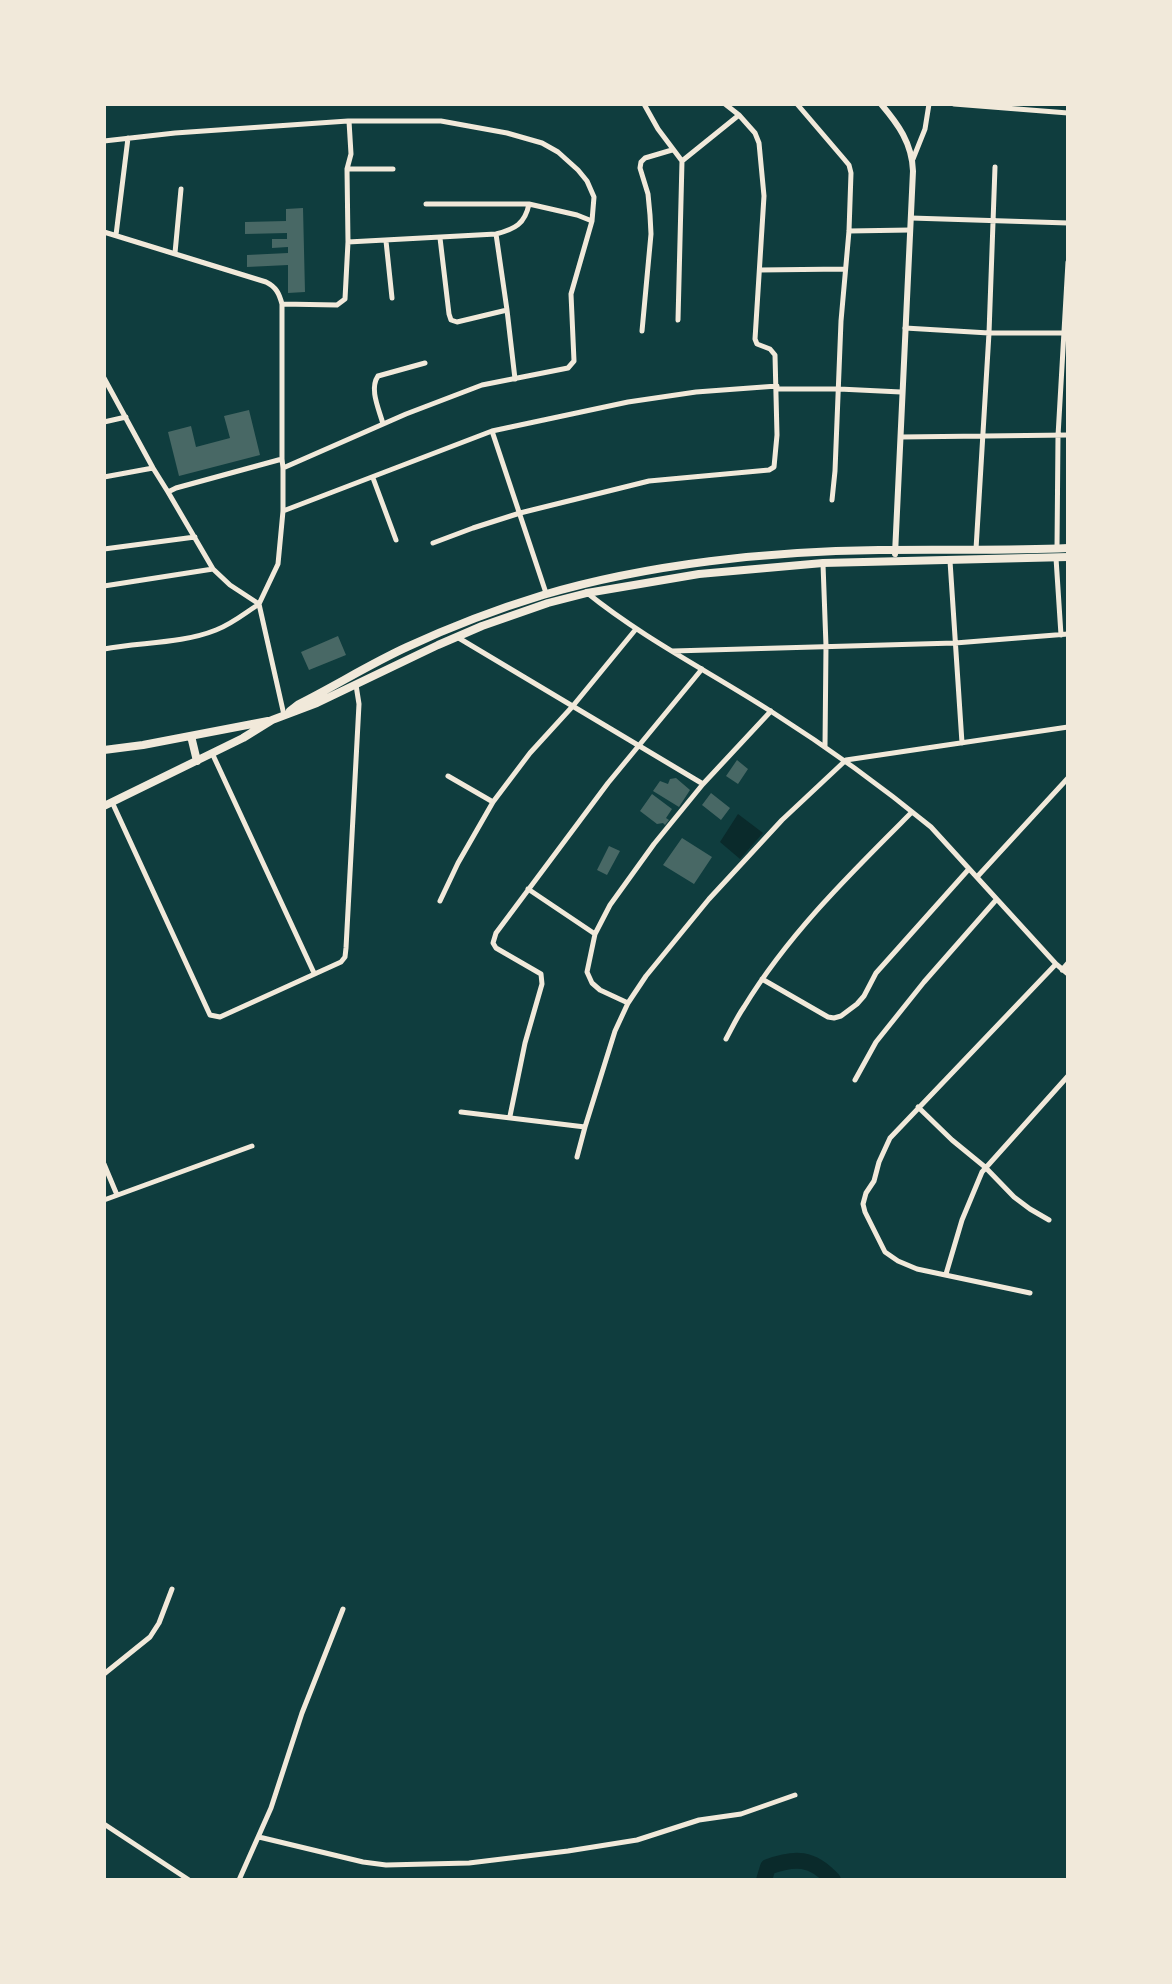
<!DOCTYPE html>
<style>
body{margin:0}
#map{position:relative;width:1172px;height:1984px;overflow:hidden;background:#0f3d3e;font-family:"IBM Plex Sans",sans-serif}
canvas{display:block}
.frame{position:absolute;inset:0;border:106px solid #f1e9da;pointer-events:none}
</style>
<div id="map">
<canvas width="1172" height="1984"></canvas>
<div class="frame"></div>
</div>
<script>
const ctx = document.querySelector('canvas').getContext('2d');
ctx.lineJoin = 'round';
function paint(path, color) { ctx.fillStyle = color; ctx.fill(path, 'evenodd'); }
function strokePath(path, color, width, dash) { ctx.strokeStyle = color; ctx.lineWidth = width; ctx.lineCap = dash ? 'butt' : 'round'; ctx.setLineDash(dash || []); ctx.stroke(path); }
paint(new Path2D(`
 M738,814L763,833L740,859L720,842Z`), '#0a2a2b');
strokePath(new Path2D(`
 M764,1880L768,1867C795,1857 812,1857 833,1880`), '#0a2a2b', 16);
paint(new Path2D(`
 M303,208L305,292L288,293V265L247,267V255L288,253V247L272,248V239H287V233L245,234V222L286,221V209Z
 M249,410L260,455L179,476L168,432L191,426L196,447L230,438L224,416Z
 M338,636L346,655L309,670L301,652Z
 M737,760L748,769L738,784L726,776Z
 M676,778L690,790L679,807L653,791L660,781L668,784L670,779Z
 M711,793L730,808L721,820L702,805Z
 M652,794L672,809L666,818L669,820L665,825L663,823L657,824L640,811Z
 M682,838L712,857L694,884L663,865Z
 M609,846L620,851L607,875L597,870Z`), '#486865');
strokePath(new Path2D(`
 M644,104L658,129L682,161L678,320
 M797,104L844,159L849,165L851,173L849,231L841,321L835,471L832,500
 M954,104L1068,113
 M104,141L175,133L348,121H441L507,133L542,143L558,152L578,170L587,181L594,197L592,221L571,294L574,361L568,368L482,385L406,414L283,468
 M913,159L925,129L929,104
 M682,161L739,115
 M347,169H393
 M426,204H529
 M911,218L1068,223
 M849,231L910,230
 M104,232L266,282C276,287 279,293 282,304V459L283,468V511L278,564L259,604L284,715
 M116,235L128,138
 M440,238L449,314L451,320L457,322L507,310L496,234
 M386,241L392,298
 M348,242L496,234C515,229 525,224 529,204L577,215L592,221
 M175,253L181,189
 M760,270L845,269
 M282,304L337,305L345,299L348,242L347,169L351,154L349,121
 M507,310L515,379
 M905,328L989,333H1068
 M642,331L651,234L650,215L648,194L640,168L641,162L645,158L672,150
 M104,378L153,468L168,492L213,569L230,585L259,604C245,613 232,624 216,630C181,644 140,642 104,649
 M776,389H839L901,392
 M104,422L126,417
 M383,424C379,409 369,389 378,376L425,363
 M492,431L546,593
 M901,437L1068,435
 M104,477L153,468
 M373,478L396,540
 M168,492L176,488L282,459
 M283,511L492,431L628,402L696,392L777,386
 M433,543L473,528L520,513L649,481L769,470L774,467L777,435L775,355L770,349L757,344L755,339L764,196L759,143L755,133L739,115L725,104
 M1057,548L1058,436L1068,262
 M104,549L195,537
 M976,549L989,333L995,167
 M1056,558L1061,635
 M950,561L962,743
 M823,564L826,646L825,746
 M104,586L213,569
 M586,592C644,639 710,672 772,712C827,747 880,785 931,827L1056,964L1068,974
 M457,637L703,784
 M673,651L955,643L1068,634
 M212,753L314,973
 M448,776L493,802
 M112,802L210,1015L220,1017L341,962L345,957L346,948L359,704L356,685
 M977,877L1068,778
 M528,889L595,934
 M440,901L458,863L493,802L530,753L572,707L636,629
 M1062,970L1068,963
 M762,979L828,1017L834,1018L841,1016L857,1004L864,996L876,973L968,870
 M628,1003L600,990L592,983L587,972L595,934L610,905L654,844L703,784L771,711
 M726,1039C732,1028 737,1017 744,1007C789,933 852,872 912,812
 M855,1080L876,1042L924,982L996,900
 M918,1107L952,1140L985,1167L1014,1197L1030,1209L1049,1220
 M461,1112L585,1127
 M510,1116L525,1043L542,984L541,974L496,948L493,943L496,933L608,783L702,669
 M577,1157L585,1127L615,1031L628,1003L646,976L709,899L782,820L846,760L1068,727
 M104,1164L117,1195
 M104,1200L252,1146
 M946,1274L962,1220L982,1172L1068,1076
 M1030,1293L917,1269L898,1261L885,1252L865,1212L863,1204L866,1193L874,1181L879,1162L890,1138L1056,964
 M104,1674L150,1637L159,1623L172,1589
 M104,1824L189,1880
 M259,1837L363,1862L386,1865L469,1863L568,1851L637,1840L699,1820L741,1814L795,1795
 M239,1880L271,1808L302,1713L343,1609`), '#f1e9da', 5);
strokePath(new Path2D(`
 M881,104C898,124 912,143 913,171L895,554`), '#f1e9da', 6);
strokePath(new Path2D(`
 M290,711L299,704C335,686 370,664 407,647C450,627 497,609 543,595C648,564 770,551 879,550C942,549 1005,551 1068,548
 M191,736L197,761
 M104,750L143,745L268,721
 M104,806L243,738L272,720L317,703L438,645L482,626L548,603L587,593L699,574L823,563L1068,557`), '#f1e9da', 8);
</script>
